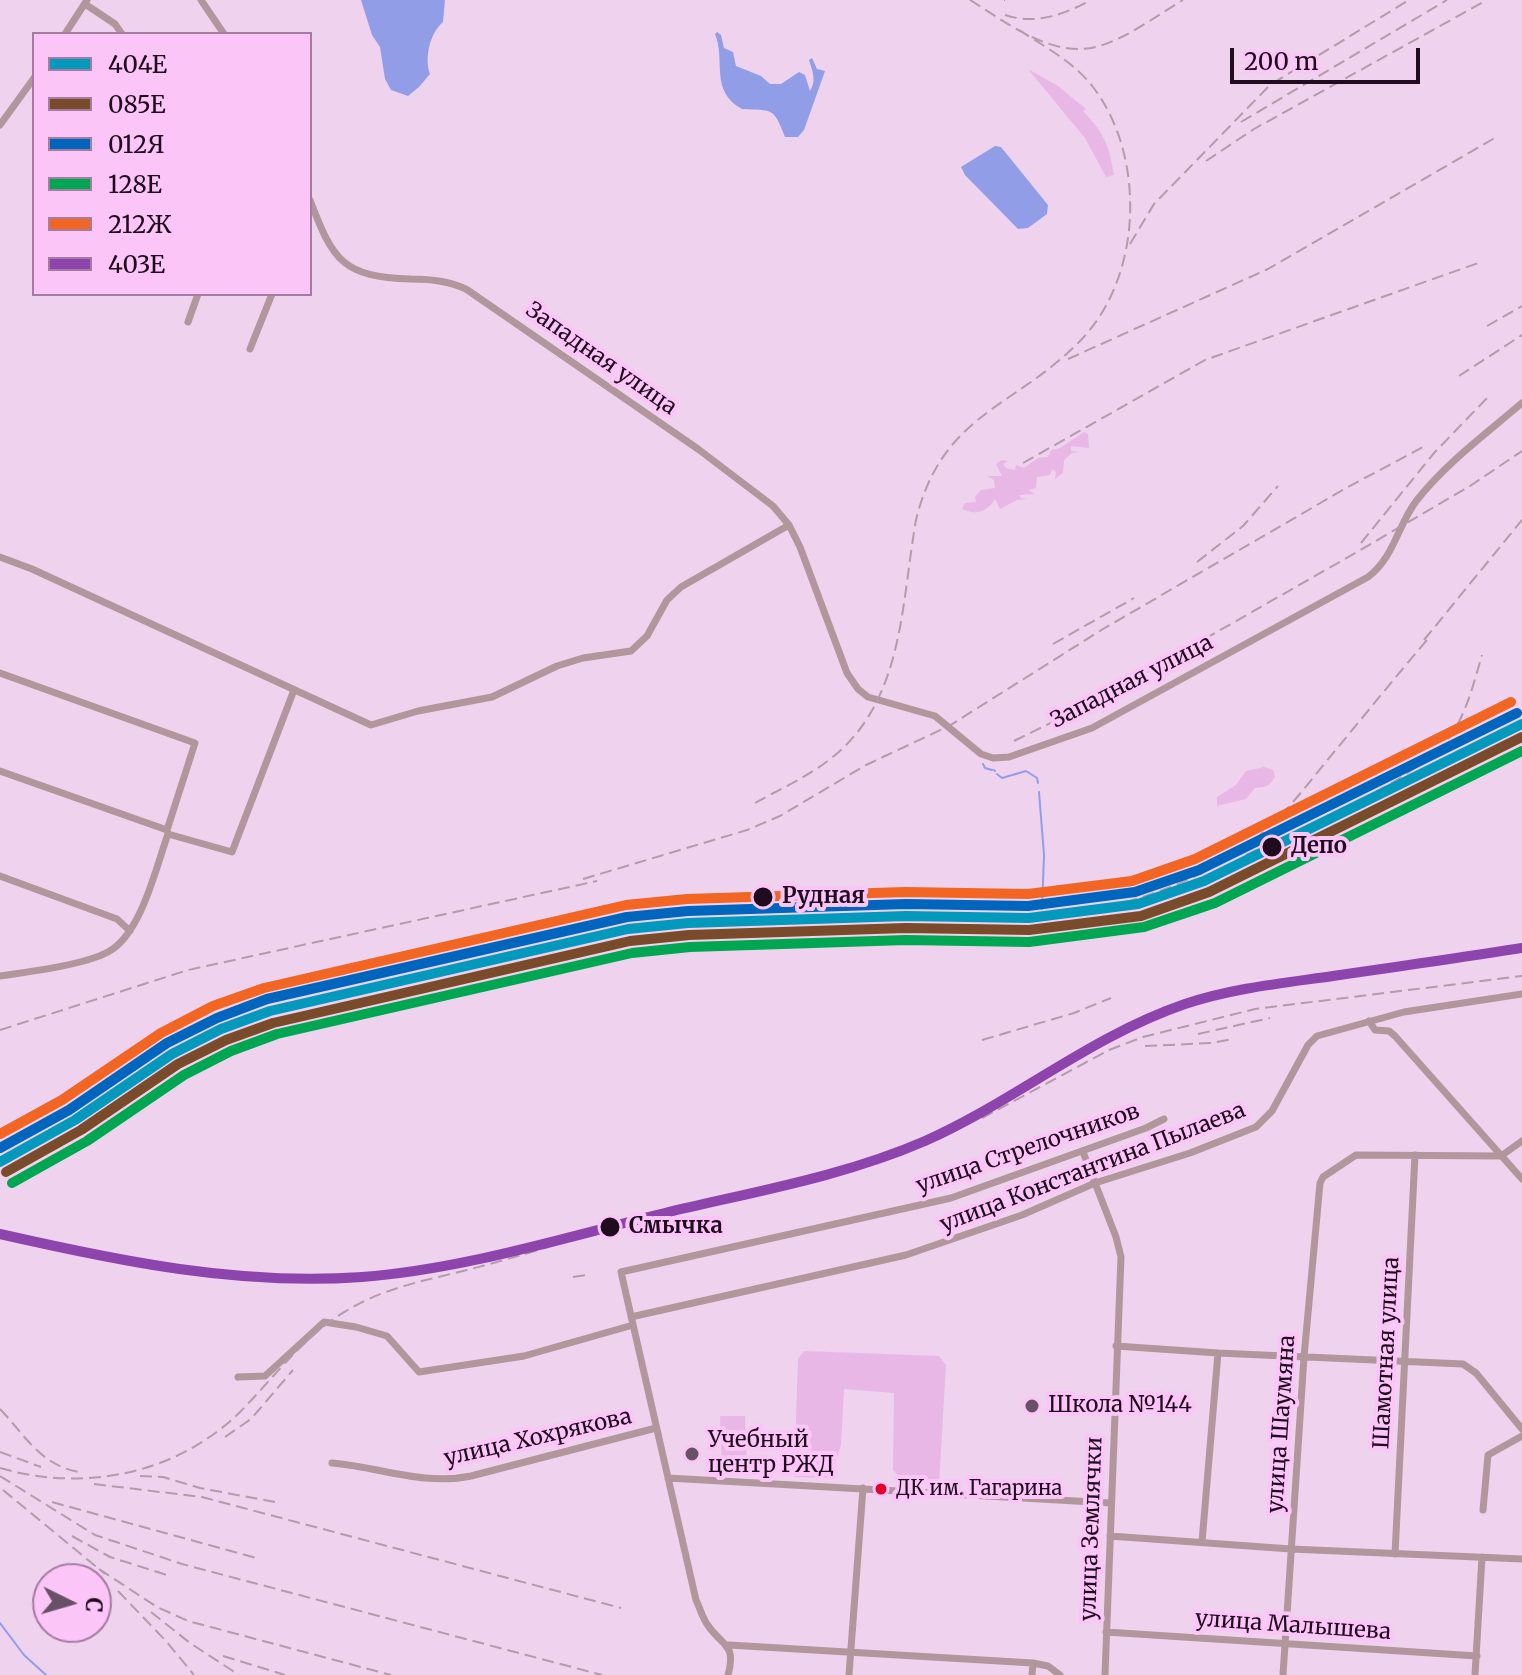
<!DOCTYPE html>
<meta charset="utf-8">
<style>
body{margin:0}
#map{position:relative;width:1522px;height:1675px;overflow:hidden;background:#efd2ee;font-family:Merriweather,serif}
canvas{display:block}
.legend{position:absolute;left:32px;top:32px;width:280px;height:264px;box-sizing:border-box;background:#fcc5f8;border:2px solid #a47ba1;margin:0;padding:10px 14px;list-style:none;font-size:24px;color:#1f0c1f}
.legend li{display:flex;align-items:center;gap:16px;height:40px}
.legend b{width:40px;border:2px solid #a47ba1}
.north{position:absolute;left:32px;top:1563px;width:80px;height:80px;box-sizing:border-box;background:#fcc5f8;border:2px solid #a47ba1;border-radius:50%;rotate:95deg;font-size:22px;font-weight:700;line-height:32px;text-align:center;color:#1f0c1f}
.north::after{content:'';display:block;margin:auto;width:28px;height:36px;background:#685167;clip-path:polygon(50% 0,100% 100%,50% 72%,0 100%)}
.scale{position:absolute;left:1230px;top:48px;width:190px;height:36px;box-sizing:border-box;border:4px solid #1f0c1f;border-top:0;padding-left:10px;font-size:24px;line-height:28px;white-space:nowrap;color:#1f0c1f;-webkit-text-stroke:6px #fcc5f8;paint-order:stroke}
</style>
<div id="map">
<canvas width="1522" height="1675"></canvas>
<ul class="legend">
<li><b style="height:10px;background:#0399bc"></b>404Е</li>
<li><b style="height:10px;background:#7a4b2a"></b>085Е</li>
<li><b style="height:10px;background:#0065bd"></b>012Я</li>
<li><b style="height:10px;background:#00a651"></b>128Е</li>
<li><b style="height:10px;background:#f26522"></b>212Ж</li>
<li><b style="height:10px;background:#8e44ad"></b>403Е</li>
</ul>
<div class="north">С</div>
<div class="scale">200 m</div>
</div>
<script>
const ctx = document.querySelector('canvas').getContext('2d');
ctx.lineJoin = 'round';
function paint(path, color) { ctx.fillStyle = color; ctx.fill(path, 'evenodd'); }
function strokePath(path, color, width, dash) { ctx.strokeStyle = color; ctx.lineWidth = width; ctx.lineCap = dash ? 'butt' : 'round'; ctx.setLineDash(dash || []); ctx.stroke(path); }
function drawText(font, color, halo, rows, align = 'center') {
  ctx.font = font + ' Merriweather,serif'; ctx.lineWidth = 8; ctx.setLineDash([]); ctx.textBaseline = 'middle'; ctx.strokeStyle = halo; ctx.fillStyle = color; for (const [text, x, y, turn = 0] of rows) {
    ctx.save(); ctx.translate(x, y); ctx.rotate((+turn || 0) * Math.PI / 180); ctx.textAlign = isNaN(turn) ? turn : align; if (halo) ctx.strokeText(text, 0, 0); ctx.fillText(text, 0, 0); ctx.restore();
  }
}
paint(new Path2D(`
 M1028,69L1058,86L1086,109L1083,111C1104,133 1109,144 1114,175L1106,177L1085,138Z
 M1084,432L1088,434L1089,448L1071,446V451L1078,452L1072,453L1064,460L1063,473L1055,479L1056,472L1052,469L1050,475L1037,477L1036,488L1029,490L1035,494L1019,495L1021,498L1027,499L1017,500L1000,509L995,499C987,513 974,515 962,509L965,503L976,502L975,497L981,490L995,488L994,480L987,476H1002L996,464L1002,460L1008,461L1003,464L1006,468L1015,470L1016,465L1024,468L1038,458L1048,457L1051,450L1060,448Z
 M1264,767L1273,770L1275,777C1269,787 1266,787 1255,788L1246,799L1217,806V797L1236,785L1246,771Z
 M804,1351L939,1356L946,1365L939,1485L904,1482L893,1470L894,1393L844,1389L841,1445L830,1478L794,1477L798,1359Z
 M720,1416H745L747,1467L722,1468Z`), '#e8b7e6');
paint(new Path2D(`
 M361,0H445L443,22C430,33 424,58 430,74L419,87L408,96L391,90L385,79L380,47L372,35Z
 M717,32L721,35L724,48L733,52L736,66L761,76L770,84H781L799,72L805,75L810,91C817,80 812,70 809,60L812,58L817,69L825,71L804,130L798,137H785C773,106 773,111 742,109C709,91 726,60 715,34Z
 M995,146L1001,147L1048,205L1047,214L1028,228L1018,229L965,175L961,167Z`), '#919ee7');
strokePath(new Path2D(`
 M983,764L985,768L992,770
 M994,770L995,771
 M997,774L1002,778L1026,771L1037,778L1038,783
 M1039,792L1044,855L1042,909
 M0,1623L24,1655L46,1675`), '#919ee7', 2);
strokePath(new Path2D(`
 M201,0L224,34
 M85,4L115,24L122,34
 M65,34L87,0
 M0,125L34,78
 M310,200C333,261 343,277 411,279C430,279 449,281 466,289L698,449L773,506L789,525L800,547L847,673L858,689L868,697L935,716L981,754L993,758L1009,757L1092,728L1368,577C1394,558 1398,524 1417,500C1446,463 1487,433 1522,403
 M188,322L198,294
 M250,349L272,294
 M0,557L32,569L371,725L418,711L492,697L557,666L583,658L631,651L647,636L667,600L681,587L789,525
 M0,673L195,743L167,830
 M0,771L167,830L168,834L232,852L294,690
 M0,876L117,919L130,931
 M0,976C28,972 84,965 108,952C141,935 156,867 168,834
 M1369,1021L1375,1030L1389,1031L1395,1036L1522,1179
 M1083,1152L1116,1237L1121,1257L1105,1675
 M631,1317L906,1255L1022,1215L1095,1183L1190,1153L1256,1127L1272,1111L1308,1045L1317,1036L1404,1012L1522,994
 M1116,1346L1218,1353L1463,1364L1476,1373L1522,1429
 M238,1377L265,1376L324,1322L356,1327L387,1336L419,1372L524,1356L633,1325
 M332,1463C380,1467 423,1486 471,1476L656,1428
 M668,1478L1111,1503
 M1483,1510L1488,1455L1522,1436
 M1110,1536L1291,1549L1522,1559
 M1202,1542L1218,1353
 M1395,1554L1415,1155
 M1106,1632L1477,1656
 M729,1645L1033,1663L1048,1666L1060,1675
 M728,1675C737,1643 721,1646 707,1624C702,1617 700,1608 696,1600L621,1272L951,1198L1146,1128L1164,1119
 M849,1675L863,1488
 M1032,1675L1033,1663
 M1283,1675L1304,1357L1320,1183L1323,1177L1356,1155L1501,1156L1522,1141
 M1475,1675L1482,1557`), '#b1969c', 7);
strokePath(new Path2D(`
 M970,0C1006,22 1051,58 1096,47C1126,39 1156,16 1183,0
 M1004,0H1005
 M1005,15C1036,25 1063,15 1091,0
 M1241,122L1447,0
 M1206,161L1254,129L1487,0
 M1130,244L1154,204L1270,85L1409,0
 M1487,326L1522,306
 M1068,359L1268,269L1498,136
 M1459,376L1522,335
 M1023,463L1205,360L1481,262
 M1361,543L1434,453L1487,398
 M1197,562L1243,526L1278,486
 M1424,640L1522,520
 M1053,644L1134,598
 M1014,741L1103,697L1357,552L1470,486L1522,451
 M755,803C780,789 807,777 829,760C904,703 901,604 916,520C942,413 1015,408 1080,341C1143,277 1146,156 1093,87C1073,61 1043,46 1016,28
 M1246,855C1299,829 1419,781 1451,735C1467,712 1474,682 1482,655
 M583,879L747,830L780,816L866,765L949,726L1103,629L1348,487L1425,446
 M1073,914C1136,903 1203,880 1254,840C1281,819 1303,790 1325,763C1359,722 1392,681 1427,640
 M0,1030L188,970L597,881
 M1198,1034L1270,1018
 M982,1040L1074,1013L1111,998
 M1145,1046L1212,1043L1233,1039
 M982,1118L1109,1050L1143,1037L1255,1009L1522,976
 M0,1158L35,1142
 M573,1277L587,1275
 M0,1409C25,1435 40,1465 79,1472
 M225,1437L251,1419L293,1370
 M0,1452L41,1467
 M0,1468C83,1492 174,1475 238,1414C276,1376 305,1333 353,1307C386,1288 426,1280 463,1271C498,1262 533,1252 568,1241
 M0,1476L95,1535L182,1564L602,1675
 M140,1476L163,1477L200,1488L275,1502
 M94,1484L202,1497L621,1608
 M3,1490L105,1574
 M52,1502L260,1559
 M72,1536L110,1557L170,1576
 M99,1569L157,1607L188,1621L391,1675
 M118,1591L166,1641L194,1675
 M151,1612L190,1643L239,1675
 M223,1656L285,1675`), '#b39ba9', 2, [12, 6]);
strokePath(new Path2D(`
 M0,1162L75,1120L172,1054L221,1029L270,1011L628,929L688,923L906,916L1029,918L1138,904L1204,881L1522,724`), '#0399bc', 10);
strokePath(new Path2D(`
 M6,1172L81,1130L178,1064L226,1040L273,1023L630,941L689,935L906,928L1029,930L1141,916L1209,892L1522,737`), '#7a4b2a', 10);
strokePath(new Path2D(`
 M0,1148L69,1110L167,1043L217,1018L267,999L627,917L688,911L906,904L1028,906L1135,892L1199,870L1517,713`), '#0065bd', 10);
strokePath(new Path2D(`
 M12,1183L87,1141L184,1075L231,1051L277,1034L632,953L690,947L906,940L1029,942L1144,927L1215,903L1522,751`), '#00a651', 10);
strokePath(new Path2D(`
 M0,1134L62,1100L161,1033L213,1006L264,988L626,905L687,899L905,892L1028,894L1132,881L1195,859L1511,702`), '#f26522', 10);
strokePath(new Path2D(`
 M0,1234C119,1261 239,1286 362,1277C465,1269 565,1237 665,1213C752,1192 842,1177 925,1141C1015,1101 1091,1036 1185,1004C1233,988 1284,983 1333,976C1396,967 1459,958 1522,948`), '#8e44ad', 10);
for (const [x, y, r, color] of [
 [1272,847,11,"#1f0c1f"],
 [763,897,11,"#1f0c1f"],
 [610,1227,11,"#1f0c1f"],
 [1032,1406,8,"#685167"],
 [692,1454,8,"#685167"],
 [881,1489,7,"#e4002b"]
]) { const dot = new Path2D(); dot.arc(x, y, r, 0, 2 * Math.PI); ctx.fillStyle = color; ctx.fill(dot); strokePath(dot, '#fcc5f8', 3); }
drawText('20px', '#1f0c1f', '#fcc5f8', [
 ["ДК им. Гагарина",896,1489]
], 'left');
drawText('22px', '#1f0c1f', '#fcc5f8', [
 ["Западная улица",601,359,35],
 ["Западная улица",1132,682,-27],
 ["улица Стрелочников",1028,1149,-19],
 ["улица Константина Пылаева",1093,1168,-21],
 ["Шамотная улица",1387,1353,-87],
 ["улица Шаумяна",1282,1424,-86],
 ["улица Хохрякова",538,1438,-13],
 ["улица Землячки",1092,1529,-88],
 ["улица Малышева",1293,1626,4]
]);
drawText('bold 22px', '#1f0c1f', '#fcc5f8', [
 ["Депо",1291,847],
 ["Рудная",782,897],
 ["Смычка",629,1227]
], 'left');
drawText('22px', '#1f0c1f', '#fcc5f8', [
 ["Школа №144",1048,1406],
 ["Учебный",708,1441],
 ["центр РЖД",708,1466]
], 'left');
</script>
